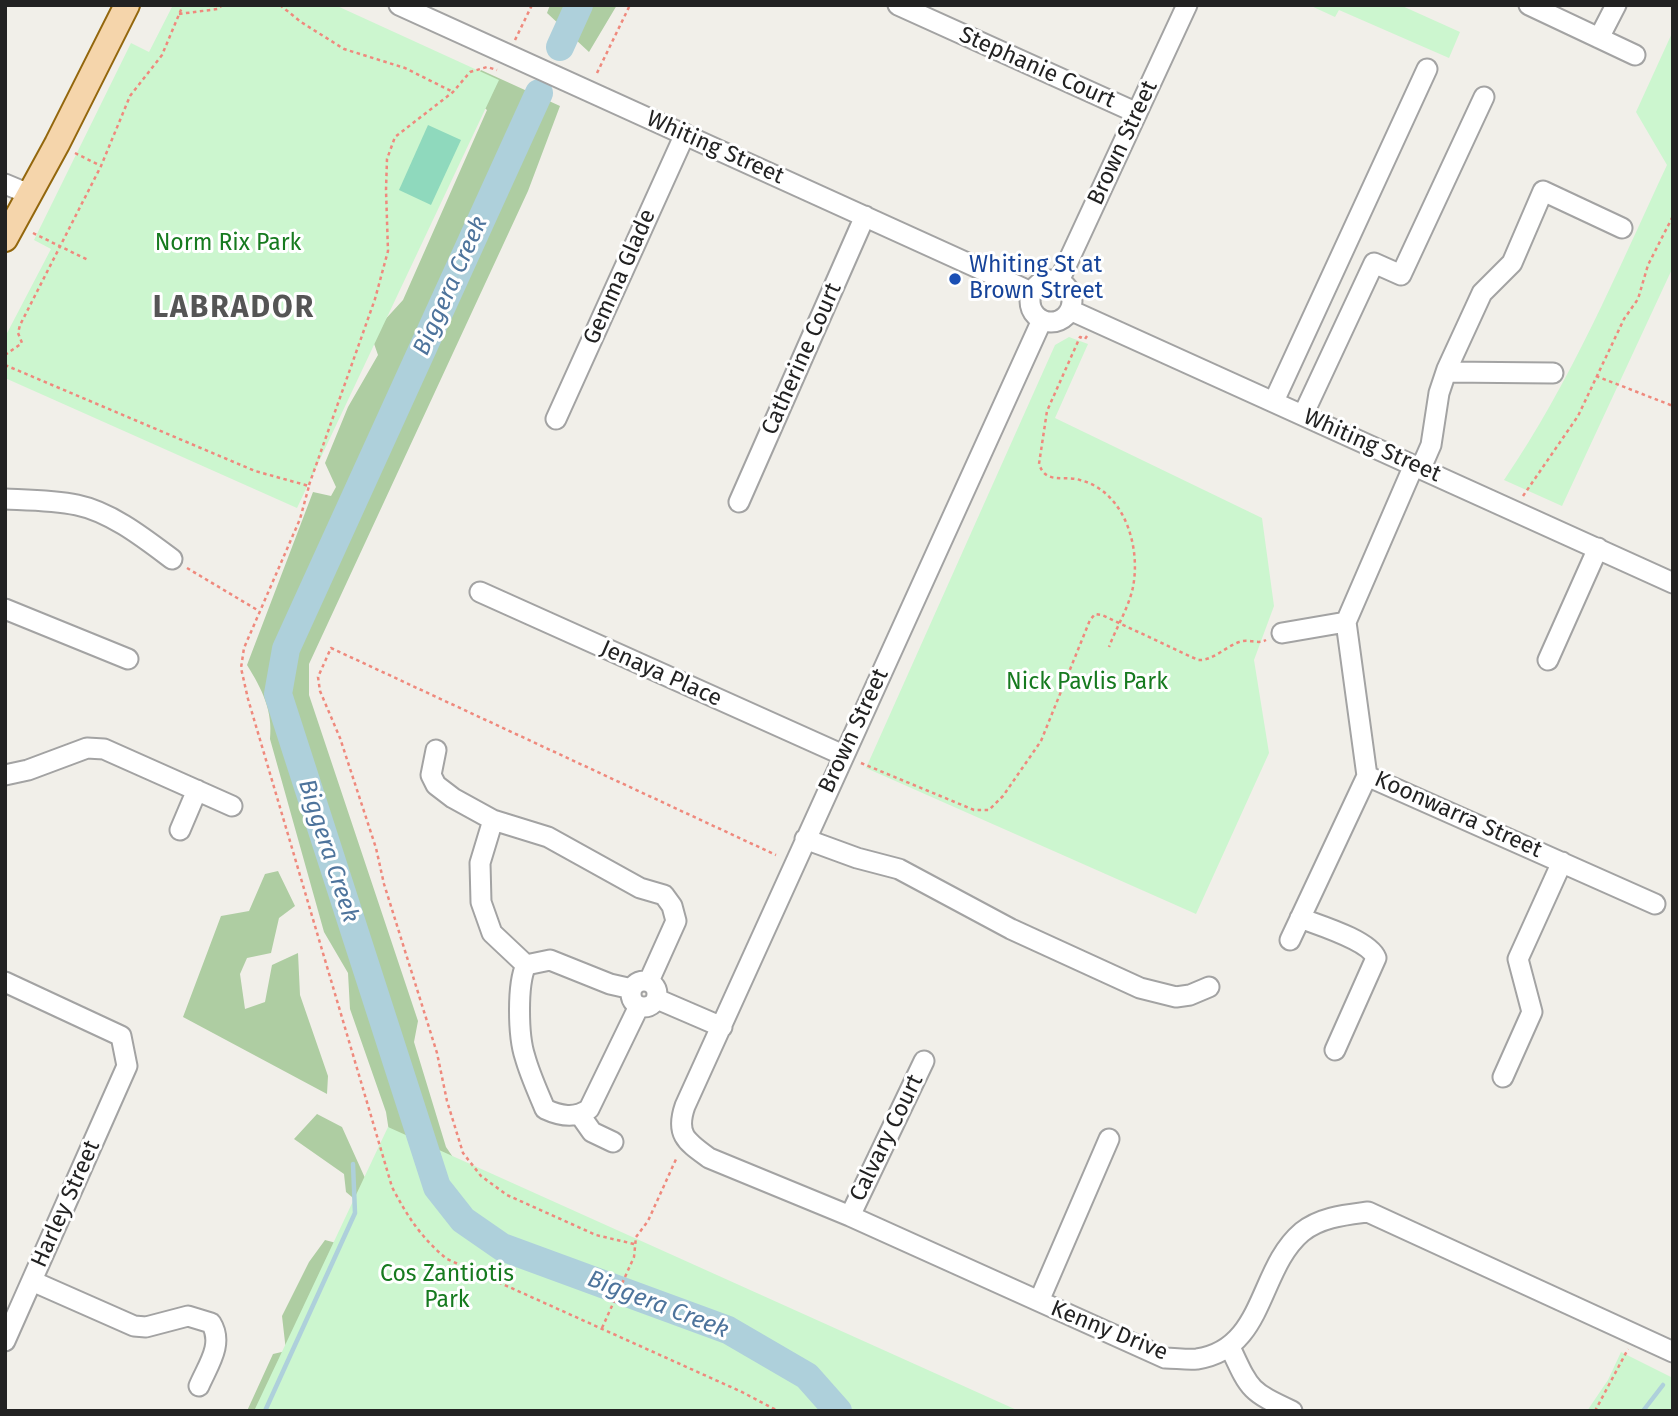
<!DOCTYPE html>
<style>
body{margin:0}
#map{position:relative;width:1678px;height:1416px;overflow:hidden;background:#f1efe9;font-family:"Fira Sans",sans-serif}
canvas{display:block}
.frame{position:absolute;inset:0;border:7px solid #222;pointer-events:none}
</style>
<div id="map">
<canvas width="1678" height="1416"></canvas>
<div class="frame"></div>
</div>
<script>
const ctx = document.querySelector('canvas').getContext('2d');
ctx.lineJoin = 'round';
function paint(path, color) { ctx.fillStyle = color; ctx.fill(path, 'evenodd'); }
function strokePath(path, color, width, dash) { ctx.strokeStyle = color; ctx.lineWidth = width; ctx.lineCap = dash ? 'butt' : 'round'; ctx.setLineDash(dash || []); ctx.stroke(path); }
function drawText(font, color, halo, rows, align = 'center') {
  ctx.font = font + ' "Fira Sans",sans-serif'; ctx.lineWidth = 6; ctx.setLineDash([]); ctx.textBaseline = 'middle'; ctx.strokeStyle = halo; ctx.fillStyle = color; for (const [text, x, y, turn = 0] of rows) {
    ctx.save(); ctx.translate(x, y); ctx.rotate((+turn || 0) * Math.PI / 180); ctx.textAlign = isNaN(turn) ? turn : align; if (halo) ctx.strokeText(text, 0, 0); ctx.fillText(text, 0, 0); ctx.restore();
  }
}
paint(new Path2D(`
 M550,5H617L589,52L547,13Z
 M481,70L560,106L528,191L309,664V695L418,1021L414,1042L446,1147L470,1182L396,1177L386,1112L350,1009L348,973L324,932L270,739C273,711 262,689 247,665L313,492L331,496L336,487L325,463L348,407L378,355L371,335L403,300L487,110L465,92Z
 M278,871L295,906L279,918L271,953L247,958L240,974L245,1009L265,1002L272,965L298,953L300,995L328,1076L327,1094L183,1017L221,916L249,911L265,874Z
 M317,1114L342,1127L388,1229L290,1411H247L273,1354L286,1351L282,1316L309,1262L325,1240L366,1251L372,1214L346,1192L344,1174L294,1139Z`), '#aecda2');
paint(new Path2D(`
 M173,5H335L499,80L297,508L5,378V337L51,249L34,240L131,43L149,52Z
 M1309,5H1400L1460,32L1449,58L1339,10L1335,17Z
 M1673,31V267L1562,506L1504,480C1571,382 1617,272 1667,165L1636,112Z
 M1069,337L1088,344L1055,418L1262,518L1274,606L1254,660L1269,753L1196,914L866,768L1055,345Z
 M388,1127L1019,1411H254Z
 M1621,1352L1673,1378V1411H1587L1608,1380Z`), '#ccf6cf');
paint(new Path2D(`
 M428,125L461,140L431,205L399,190Z`), '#8fd9bd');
strokePath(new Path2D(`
 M265,1411L355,1213L353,1164
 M1643,1411L1663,1385`), '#aed0db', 4.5);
strokePath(new Path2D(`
 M560,47L579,5
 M539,93L286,649L278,694L437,1187L463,1220L502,1247L728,1330L807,1376L838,1411`), '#aed0db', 28);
const minor = new Path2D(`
 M399,5L1031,292
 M898,5L1137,113
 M1529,5L1635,55
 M1599,38L1616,5
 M5,184L29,194
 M1030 301a21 21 0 1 1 42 0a21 21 0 1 1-42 0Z
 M1059,281L1187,5
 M1070,310L1673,583
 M1042,320L685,1106C675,1135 687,1142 709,1158L850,1216L1165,1358C1175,1358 1187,1360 1197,1359C1265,1349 1258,1269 1302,1232C1321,1217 1345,1215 1368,1212L1673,1352
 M1446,372L1553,373
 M1274,401L1427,69
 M1303,415L1374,263L1401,275L1484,97
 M556,419L685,134
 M1414,465L1346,622L1367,776L1655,904
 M1421,468L1431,445L1439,393L1447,369L1482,293L1512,263L1543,191L1622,228
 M5,499C29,500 54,500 77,505C111,512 144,538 172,559
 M739,502L865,216
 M480,592L843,755
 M5,609L128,659
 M1282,633L1346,622
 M1548,660L1598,548
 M436,750L431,775L436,785L453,798L493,820L548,837L640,888L664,895L672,906L676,921L649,981
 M5,775L28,770L87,748L104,749L232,806
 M493,820L480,863L481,902L492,933L526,965
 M180,830L197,790
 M805,839L857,858L899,869L1011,929L1140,988L1176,997L1190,995L1209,987
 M1300,918C1318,925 1369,940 1376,958L1335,1050
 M1290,940L1367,776
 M631 994a13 13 0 1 1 26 0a13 13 0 1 1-26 0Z
 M5,982L121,1036L127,1066L5,1341
 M632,989L610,984L550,960L526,965C517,984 518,1036 525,1057C530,1075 538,1092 545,1109C560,1116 575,1119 589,1109L639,1006
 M657,999L722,1027
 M1503,1077L1532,1012L1518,959L1562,862
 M580,1115L592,1132L613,1142
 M850,1216L924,1061
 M32,1281L134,1326L146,1327L188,1316L211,1323C224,1344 208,1365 199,1386
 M1039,1301L1109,1139
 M1230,1347C1250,1390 1249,1391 1292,1411`);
const major = new Path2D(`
 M5,239L57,144L127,5`);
strokePath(minor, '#a3a3a3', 23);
strokePath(major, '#93670d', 28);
strokePath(new Path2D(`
 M280,5L301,22L344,49L405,68L453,92
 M179,14L218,9L222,5
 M515,40L532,5
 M597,73L630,5
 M75,153L101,166
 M33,233L88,260
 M1087,336L1085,339L1080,337L1047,411L1039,464C1046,485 1064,475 1080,480C1124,491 1141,546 1133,587C1129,607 1116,628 1109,647
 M5,355L22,343L18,333L20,325L101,166L130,96L162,55L183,5
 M5,365L255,471L309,486L300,519L244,648L241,668L248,699L392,1187C407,1216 422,1239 447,1259L742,1392L778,1411
 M1596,376L1673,406
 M309,485L375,299L388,251L386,190L387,159L395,137L453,92L470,72L487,67L497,70
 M1523,496L1578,416L1624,319L1638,299L1648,265L1673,216
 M187,568L259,611
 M861,763L974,810H989L1003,796L1041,741L1090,620L1095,614L1102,615L1198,660C1213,661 1225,647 1239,642C1249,638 1257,645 1266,640
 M634,1244L596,1235L507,1195L481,1176L463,1153L447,1101L437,1053L384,884L376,848L340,738L320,691L318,677L331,648L776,855
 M602,1328L634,1257L636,1237L648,1221L677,1157
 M1595,1411L1628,1349`), '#ef897d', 2.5, [3.5, 3.5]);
strokePath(minor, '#fff', 19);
strokePath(major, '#f5d5ab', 24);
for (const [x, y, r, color] of [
 [955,279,7,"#1a4fb4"]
]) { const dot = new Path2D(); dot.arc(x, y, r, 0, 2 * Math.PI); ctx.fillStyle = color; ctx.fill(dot); strokePath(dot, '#fff', 2.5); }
drawText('23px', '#222', '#fff', [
 ["Stephanie Court",1037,68,24],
 ["Brown Street",1123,143,-65],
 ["Whiting Street",715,148,24],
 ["Gemma Glade",620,277,-66],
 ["Catherine Court",802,359,-66],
 ["Whiting Street",1372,446,24],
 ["Jenaya Place",661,674,24],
 ["Brown Street",854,731,-65],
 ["Koonwarra Street",1458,815,24],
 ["Calvary Court",887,1138,-64],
 ["Harley Street",66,1204,-66],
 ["Kenny Drive",1109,1331,22]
]);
drawText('23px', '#167a1f', '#fff', [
 ["Norm Rix Park",228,244],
 ["Nick Pavlis Park",1087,683],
 ["Cos Zantiotis",447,1275],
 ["Park",447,1301]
]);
drawText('23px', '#164399', '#fff', [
 ["Whiting St at",969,266],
 ["Brown Street",969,292]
], 'left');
drawText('italic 24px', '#4e749c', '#fff', [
 ["Biggera Creek",451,286,-66],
 ["Biggera Creek",328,851,72],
 ["Biggera Creek",658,1305,21]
]);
ctx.letterSpacing = '2px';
drawText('bold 30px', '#555', '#fff', [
 ["LABRADOR",234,309]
]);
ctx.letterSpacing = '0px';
</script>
